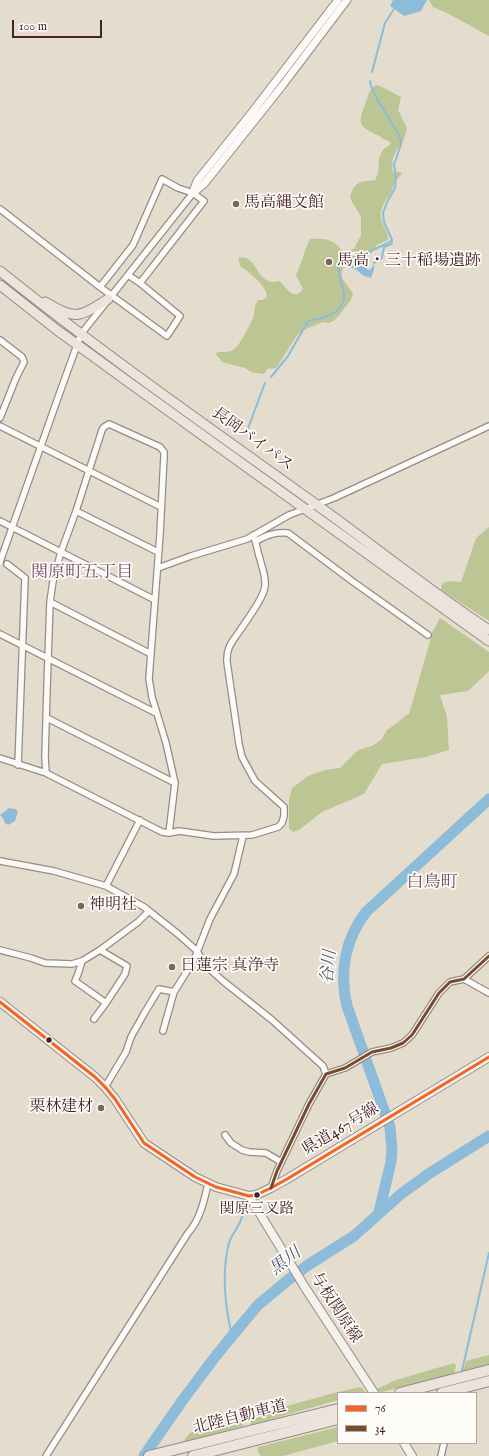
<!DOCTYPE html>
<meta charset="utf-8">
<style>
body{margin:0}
#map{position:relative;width:489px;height:1456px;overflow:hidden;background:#e4dccc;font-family:"IM FELL English",serif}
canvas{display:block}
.legend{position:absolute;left:337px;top:1392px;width:140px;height:52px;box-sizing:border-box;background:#fdfcf7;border:1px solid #b5a4a5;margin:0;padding:5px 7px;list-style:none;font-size:12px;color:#4a1f2b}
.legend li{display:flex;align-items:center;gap:8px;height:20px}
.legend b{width:20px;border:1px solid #b5a4a5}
.scale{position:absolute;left:12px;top:20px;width:90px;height:18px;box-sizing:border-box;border:2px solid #4a1f2b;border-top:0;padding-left:5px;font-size:12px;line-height:14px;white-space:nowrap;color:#4a1f2b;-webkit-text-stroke:3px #fdfcf7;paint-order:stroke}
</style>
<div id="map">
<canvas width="489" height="1456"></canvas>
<ul class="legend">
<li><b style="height:5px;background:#f26522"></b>76</li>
<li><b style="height:5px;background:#7a4b2a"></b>34</li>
</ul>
<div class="scale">100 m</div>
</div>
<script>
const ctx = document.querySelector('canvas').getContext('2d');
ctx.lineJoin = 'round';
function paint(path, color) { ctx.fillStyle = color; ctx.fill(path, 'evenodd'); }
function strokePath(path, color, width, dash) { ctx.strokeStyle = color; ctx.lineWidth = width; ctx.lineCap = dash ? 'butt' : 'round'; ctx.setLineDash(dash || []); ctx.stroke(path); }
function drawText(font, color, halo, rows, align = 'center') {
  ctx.font = font + ' "IM FELL English","Noto Serif JP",serif'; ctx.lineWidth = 3.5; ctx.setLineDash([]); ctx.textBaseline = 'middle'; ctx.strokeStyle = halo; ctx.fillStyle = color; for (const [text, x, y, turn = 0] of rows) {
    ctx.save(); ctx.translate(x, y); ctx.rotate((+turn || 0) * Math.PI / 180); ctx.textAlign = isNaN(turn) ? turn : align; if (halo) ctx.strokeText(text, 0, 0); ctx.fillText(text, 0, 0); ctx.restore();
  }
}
paint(new Path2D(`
 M429,0H489V36L445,12L433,7Z
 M376,85L380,86L401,97L398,110L407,128L403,142L398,147L393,158L392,170L394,172H400L402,174C395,180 395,183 392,190C387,200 379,207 381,219C383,226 389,234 388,240L377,245L369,256L346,262C336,280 346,280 353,294L351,300L335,320L329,323L323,322L306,329L298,334L276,368L267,369L265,373L262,374L251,372L245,368L222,362L215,353C221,351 228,353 233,350C240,346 249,326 253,318C255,311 254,306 258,300H263L267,296C266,285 249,272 240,266L238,258C255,252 257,283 274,282C276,282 278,281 280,281C286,289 295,301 303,289L296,275C302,263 304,250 310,239C324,238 335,239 343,252L354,249L361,235V217L351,200L350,196L354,187L360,182L375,180C381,171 376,159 383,150C385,148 388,146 391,144L389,141C382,139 382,137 375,134C357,125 359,122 365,104C369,95 367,92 376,85Z
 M489,527V621L441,590L442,584L448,581L461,582L476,538Z
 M440,618L489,652V671L468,691L440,695L447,717L449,750L426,757L382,764L364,794L322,812L299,830L293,832L289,828V799L292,788L308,776L325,770L340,768L358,750L372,746L381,740L387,730L397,723L406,715L409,714L433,631Z
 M489,1355V1365L463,1371L466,1361Z
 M454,1363L456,1365L454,1374L378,1393L377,1389L396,1380Z
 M360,1387L364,1390L365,1393H338V1400L251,1425V1419L254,1415L334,1393Z
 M240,1420L242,1422L244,1426L182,1443L189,1434L192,1432Z
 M338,1427V1441L283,1456H261L258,1452V1447Z`), '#bcc694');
paint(new Path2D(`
 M393,0H427L421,11L404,16L390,6Z
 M354,261L369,270L372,268L374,263V269L371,278L364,276L355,269L346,266L343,263Z
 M9,808L15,809L18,811L15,821L8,825L5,823L3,818L0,815Z`), '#8cbcd9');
strokePath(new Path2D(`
 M372,72L385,23L394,9
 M374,263L382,258L384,247L391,244L392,242
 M271,377L288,356L308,321C325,318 346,313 344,293C343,288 341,282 340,277C339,271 338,268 339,262L360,256L386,244L392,240L384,222L383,213L387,202L395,188L396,177L394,165L401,144V140C395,124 371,95 370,81
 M247,431L265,383
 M232,1336C225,1306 221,1273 229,1243C231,1236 236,1230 239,1224C243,1217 244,1208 246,1200
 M461,1375L489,1253
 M444,1456L447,1443`), '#8cbcd9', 2);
strokePath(new Path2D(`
 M379,1212L391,1162L392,1150L390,1127L347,1006C339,973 345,939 366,912L489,799
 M144,1456L182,1401L215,1357L232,1336L258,1305L288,1280L308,1265L354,1236L401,1194L430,1173L489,1136`), '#8cbcd9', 11);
const minor = new Path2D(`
 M0,209L100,287L167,336L180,316L140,283
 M100,287L133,245L162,179L178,188L193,193L204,201L140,283L128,275
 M0,340L22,357L24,362L16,378L0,418
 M109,424L160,447L164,452V456L160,534L149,679L152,697L166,743L175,783L169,833L162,832L46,773L45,757L47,688L50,602L53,581L61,552L76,511L102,430L104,427Z
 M0,426L161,507
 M76,511L158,552
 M0,521L155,600
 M256,541C267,535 275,532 288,533L352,581L428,635
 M2,556L60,392L81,334L193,193
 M7,564L25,578L18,765
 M158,568L191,556L247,539L289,515L334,498L489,426
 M50,602L151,654
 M0,634L156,713
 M47,718L175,783
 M0,758L46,773
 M169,833L179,831L214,836L252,835L278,827L282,823L284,816V807L255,781L242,757L239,744L227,662C226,648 232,642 239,632C246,621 264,598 265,586C266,576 262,568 260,559C257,551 257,543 253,535
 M0,861L54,871L106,886L144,907L178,934L197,951L205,965L223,981L272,1020L323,1066L326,1074
 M106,886L140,820
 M0,950L31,958L45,963L72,964L82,961L100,950L138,922L149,911
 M82,961L78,974L75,981L106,1003L125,974L127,966L100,950
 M464,979L489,993
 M94,1019L106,1003
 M163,1031L174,992L194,960L210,919L234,874L243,836
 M105,1087L126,1052L131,1037L145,1012L159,989L174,992
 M225,1135L231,1143L242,1150L249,1152L266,1153L281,1162
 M271,1188L277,1171L309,1104L326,1074L345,1068L372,1052L391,1048L403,1043L412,1035L439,993L450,982L464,979L489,956
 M46,1456L188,1233C200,1220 204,1201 208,1184
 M441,1456L444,1443`);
const tertiary = new Path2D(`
 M193,192L197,181L253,111L338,0
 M193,193L204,184L282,86L347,0`);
const secondary = new Path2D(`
 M0,1002L95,1077L105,1087L115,1099L144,1143L195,1177L216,1187L249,1196L256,1195L271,1188L287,1179L489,1057
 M249,1196L306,1289L374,1393
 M404,1443L412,1456`);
const trunk = new Path2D(`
 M0,271C102,353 210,428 317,505C374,546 430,591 489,630
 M0,285L57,330L134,386L489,641
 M45,302C76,320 78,318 108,299`);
const motorway = new Path2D(`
 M400,1393L489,1370
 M442,1393L489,1381
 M149,1456L338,1409
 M193,1456L338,1419`);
strokePath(minor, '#968b85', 8);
strokePath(tertiary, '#968b85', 9);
strokePath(secondary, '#968b85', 10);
strokePath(trunk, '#968b85', 11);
strokePath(motorway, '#968b85', 12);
strokePath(minor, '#fbfaf7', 5.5);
strokePath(tertiary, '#fbfaf7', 7);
strokePath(secondary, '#f5f1ec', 8);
strokePath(trunk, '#ece4dc', 9);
strokePath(motorway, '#ece4dc', 10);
const minorBridge = new Path2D(`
 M0,562L2,556`);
strokePath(minorBridge, '#968b85', 8, []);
strokePath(minorBridge, '#fbfaf7', 5.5);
strokePath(new Path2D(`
 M0,1002L95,1077L105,1087L115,1099L144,1143L195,1177L216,1187L249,1196L256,1195L271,1188L287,1179L489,1057`), '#f26522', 3);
strokePath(new Path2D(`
 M271,1188L277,1171L309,1104L326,1074L345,1068L372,1052L391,1048L403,1043L412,1035L439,993L450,982L464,979L489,956`), '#7a4b2a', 3);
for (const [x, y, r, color] of [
 [236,204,4,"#806163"],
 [329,262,4,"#806163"],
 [81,906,4,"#806163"],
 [172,967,4,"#806163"],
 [49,1040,3.5,"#4a1f2b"],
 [101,1108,4,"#806163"],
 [257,1195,3.5,"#4a1f2b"]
]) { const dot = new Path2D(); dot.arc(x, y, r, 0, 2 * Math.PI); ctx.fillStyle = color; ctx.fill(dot); strokePath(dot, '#fdfcf7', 1.5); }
drawText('15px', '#4a1f2b', '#fdfcf7', [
 ["関原三叉路",257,1210]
]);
drawText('16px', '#4a1f2b', '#fdfcf7', [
 ["馬高縄文館",244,204],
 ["馬高・三十稲場遺跡",337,262],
 ["神明社",89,906],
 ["日蓮宗 真浄寺",180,967],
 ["栗林建材",93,1108,"right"]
], 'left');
drawText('16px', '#4a1f2b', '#fdfcf7', [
 ["長岡バイパス",252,440,36],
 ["県道467号線",341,1130,-31],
 ["与板関原線",335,1308,57],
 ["北陸自動車道",240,1418,-14]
]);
drawText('17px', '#754965', '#fdfcf7', [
 ["関原町五丁目",82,574],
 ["白鳥町",432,884]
]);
drawText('italic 17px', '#565973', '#fdfcf7', [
 ["谷川",330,967,-85],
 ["黒川",286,1262,-38]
]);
</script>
